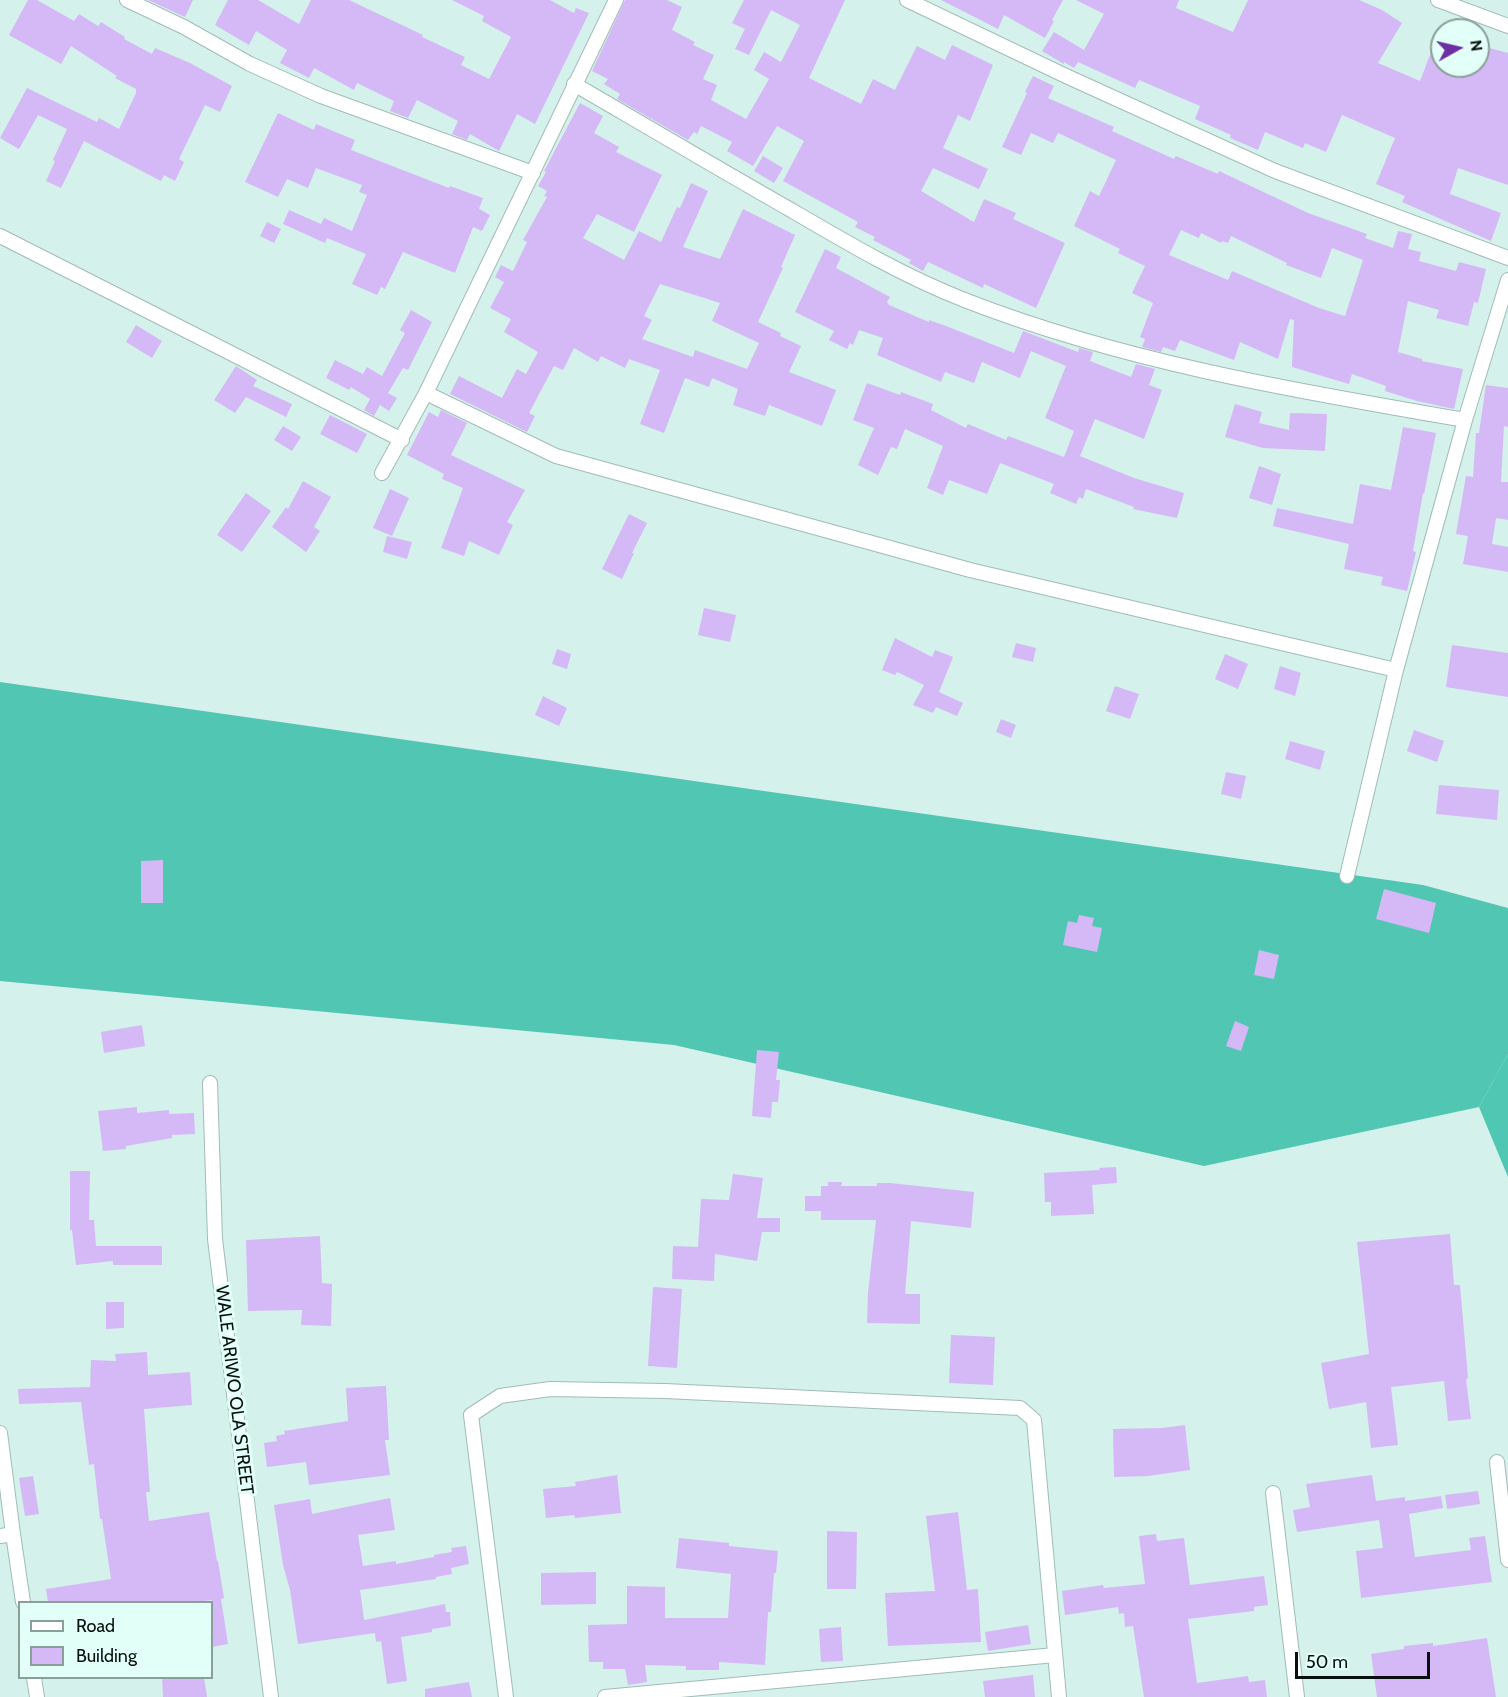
<!DOCTYPE html>
<style>
body{margin:0}
#map{position:relative;width:1508px;height:1697px;overflow:hidden;background:#d5f1eb;font-family:Cabin,sans-serif}
canvas{display:block}
.legend{position:absolute;left:18px;top:1601px;width:195px;height:78px;box-sizing:border-box;background:#e2fff8;border:2px solid #8a9f9a;margin:0;padding:8px 10px;list-style:none;font-size:18px;color:#07100e}
.legend li{display:flex;align-items:center;gap:12px;height:30px}
.legend b{width:30px;border:2px solid #8a9f9a}
.north{position:absolute;left:1430px;top:18px;width:60px;height:60px;box-sizing:border-box;background:#e2fff8;border:2px solid #8a9f9a;border-radius:50%;rotate:82deg;font-size:16px;font-weight:700;line-height:24px;text-align:center;color:#07100e}
.north::after{content:'';display:block;margin:auto;width:21px;height:27px;background:#6f2fa4;clip-path:polygon(50% 0,100% 100%,50% 72%,0 100%)}
.scale{position:absolute;left:1295px;top:1652px;width:135px;height:27px;box-sizing:border-box;border:3px solid #07100e;border-top:0;padding-left:8px;font-size:18px;line-height:21px;white-space:nowrap;color:#07100e;-webkit-text-stroke:4px #e2fff8;paint-order:stroke}
</style>
<div id="map">
<canvas width="1508" height="1697"></canvas>
<ul class="legend">
<li><b style="height:8px;background:#fff"></b>Road</li>
<li><b style="height:16px;background:#d5b9f6"></b>Building</li>
</ul>
<div class="north">N</div>
<div class="scale">50 m</div>
</div>
<script>
const ctx = document.querySelector('canvas').getContext('2d');
ctx.lineJoin = 'round';
function paint(path, color) { ctx.fillStyle = color; ctx.fill(path, 'evenodd'); }
function strokePath(path, color, width, dash) { ctx.strokeStyle = color; ctx.lineWidth = width; ctx.lineCap = dash ? 'butt' : 'round'; ctx.setLineDash(dash || []); ctx.stroke(path); }
function drawText(font, color, halo, rows, align = 'center') {
  ctx.font = font + ' Cabin,sans-serif'; ctx.lineWidth = 6; ctx.setLineDash([]); ctx.textBaseline = 'middle'; ctx.strokeStyle = halo; ctx.fillStyle = color; for (const [text, x, y, turn = 0] of rows) {
    ctx.save(); ctx.translate(x, y); ctx.rotate((+turn || 0) * Math.PI / 180); ctx.textAlign = isNaN(turn) ? turn : align; if (halo) ctx.strokeText(text, 0, 0); ctx.fillText(text, 0, 0); ctx.restore();
  }
}
paint(new Path2D(`
 M0,682L1423,885L1508,908V1054L1479,1107L1204,1166L674,1045L0,981Z`), '#50c6b3');
paint(new Path2D(`
 M1508,1054V1177L1479,1107Z`), '#50c7b3');
paint(new Path2D(`
 M28,0H37L74,21L79,14L98,26L101,22L125,37L124,39L152,54L155,48L190,63L232,86L220,112L205,105L179,159L184,162L175,181L164,175L161,181L84,141L61,188L46,181L55,161L53,160L67,129L38,115L19,149L0,138L27,88L97,122L99,118L119,129L136,93V89L115,78L117,76L71,46L61,64L9,35Z
 M148,0H193L185,17Z
 M228,0H258L299,24L311,0H349L423,35L422,37L465,57L461,65L489,79L511,37L482,21L484,16L452,0H550L574,13L576,8L589,13L535,124L517,114L499,151L470,134L467,140L452,134L458,121L417,100L408,118L390,111L394,101L357,83L354,90L314,68L309,78L280,63L287,50L256,31L249,45L215,25Z
 M625,0H667L682,7L672,30L695,42L693,45L714,55L703,79L717,85L711,100L746,119L769,79L754,70L764,52L781,62L800,25L771,10L749,55L735,49L745,29L732,23L744,0H845L809,78L861,104L873,79L895,90L917,46L945,60L952,45L993,65L970,121L958,115L943,148L988,169L979,189L933,168L921,191L974,222L984,199L1016,213L1013,219L1065,243L1036,308L984,284L983,288L928,262L923,271L909,263L911,260L873,240L875,237L855,227L858,222L783,181L804,141L777,126L753,166L727,151L732,142L701,126L697,134L694,132L688,140L617,99L620,94L604,84L608,79L592,71Z
 M941,0H1063L1052,20L1054,21L1045,38L1004,15L998,29Z
 M1076,0H1179L1176,8L1233,32L1248,0H1359L1382,10L1402,23L1378,63L1420,81L1441,26L1442,66H1478V45L1508,53V185L1458,168L1450,194L1501,213L1491,241L1402,202L1405,196L1376,184L1395,138L1342,115L1326,152L1305,143L1303,148L1265,132L1258,150L1230,138L1231,135L1195,119L1200,106L1139,80L1135,88L1078,62L1074,68L1064,62V64L1042,51L1054,32L1084,50L1104,14Z
 M1033,76L1054,86L1048,98L1114,127L1112,131L1174,159L1176,156L1218,174L1219,171L1308,213L1367,234L1365,238L1393,248L1398,231L1412,234L1408,249L1421,252L1419,261L1456,271L1459,262L1486,269L1478,303L1474,302L1468,326L1436,318L1439,310L1408,301L1398,352L1422,359V361L1463,369L1454,409L1417,401L1385,391L1386,386L1352,374L1349,384L1292,367L1294,320L1290,319L1278,359L1240,342L1234,360L1180,340L1175,351L1163,347L1161,352L1142,347L1145,339L1140,337L1153,303L1132,293L1145,266L1118,253L1120,249L1074,226L1090,191L1099,196L1116,160L1058,133L1053,143L1031,133L1021,155L1002,147L1027,93L1025,92ZM1181,230L1199,238L1201,233L1221,243L1222,241L1228,243L1231,236L1287,263L1286,265L1321,278L1332,248L1363,260L1345,316L1319,308L1232,271L1228,280L1169,255Z
 M580,103L603,116L594,133L619,147L616,152L662,175L634,232L597,214L583,238L624,260L639,231L661,242L677,207L680,208L691,183L708,191L683,247L720,259L743,209L795,235L781,267L783,268L758,322L781,333L780,336L801,346L789,372L836,390L822,426L769,405L765,416L733,405L738,389L712,378L709,387L685,378L664,433L640,424L660,370L629,359L625,368L601,356L598,362L574,348L563,370L554,366L529,413L535,416L527,432L450,394L459,376L502,398L517,369L526,374L538,352L504,332L511,319L490,308L504,282L495,277L501,265L513,271L527,242L523,240L547,197L544,196L547,191L538,186L546,172L544,171ZM660,284L720,303L712,321L759,343L747,369L695,350L693,357L642,339L652,320L644,316Z
 M278,113L314,130L316,124L355,140L351,150L449,188L450,186L483,198L479,209L490,215L482,231L473,227L455,273L403,252L385,289L381,287L377,295L352,284L366,254L327,238L325,243L283,224L289,210L321,224L324,218L352,231L367,195L359,192L362,185L316,168L308,188L287,179L278,197L245,182Z
 M763,156L783,168L774,183L754,171Z
 M267,222L281,229L274,243L260,236Z
 M825,249L841,257L836,268L890,297L887,302L889,305L929,322V320L946,326L1014,353L1023,331L1078,352L1079,348L1093,352L1090,361L1131,377L1136,364L1155,369L1149,385L1162,390L1144,439L1095,419L1080,456L1134,478L1184,493L1177,518L1133,509L1134,507L1086,489L1083,499L1079,497L1076,504L1050,493L1054,484L1000,463L987,494L949,480L943,495L927,488L943,446L905,429L897,449L891,447L878,475L858,465L874,428L853,420L867,383L900,395L901,392L933,404L931,410L966,428L968,424L1006,440L1008,436L1064,457L1074,431L1045,418L1066,366L1031,351L1020,378L982,362L974,383L945,372L941,382L877,355L883,338L859,330L853,345L850,343L847,349L829,340L834,331L795,312Z
 M411,310L432,322L408,370L403,368L388,393L397,398L389,411L380,405L374,416L364,410L370,399L351,387L349,390L326,378L335,360L363,374L367,367L382,376L405,333L400,330Z
 M136,325L162,341L152,358L126,342Z
 M236,366L257,380L253,386L292,404L286,417L246,397L235,413L214,400Z
 M1486,385L1508,388V427L1504,426L1501,482H1508V520L1496,518L1492,544L1508,547V572L1463,564L1468,536L1456,534L1466,476L1473,477L1476,433H1479Z
 M1235,404L1262,412L1259,423L1289,430L1290,413L1327,414L1325,451L1263,448L1225,437Z
 M441,410L467,423L451,455L525,490L507,522L513,525L499,555L469,541L464,556L441,548L463,488L442,479L444,474L407,455L429,412L438,417Z
 M330,415L367,434L357,453L320,434Z
 M283,426L301,437L292,451L274,440Z
 M1403,427L1436,433L1424,494L1423,493L1413,551L1416,552L1407,591L1381,585L1383,577L1344,569L1349,544L1273,526L1277,508L1353,524L1360,484L1391,490Z
 M1259,466L1281,474L1272,505L1249,498Z
 M303,481L331,497L314,527L320,531L306,552L272,527L286,507L288,509Z
 M390,489L409,498L392,536L373,528Z
 M246,493L271,511L242,552L217,535Z
 M629,514L647,523L632,553H634L622,579L602,569Z
 M387,536L412,542L407,559L383,552Z
 M704,608L736,615L730,642L698,635Z
 M895,638L932,657L935,650L953,657L939,692L963,703L957,716L936,707L933,713L913,705L924,685L897,672L895,675L882,670Z
 M1016,643L1036,648L1033,662L1012,657Z
 M1452,645L1508,653V697L1446,687Z
 M557,649L571,654L567,669L552,664Z
 M1225,654L1248,664L1238,689L1215,679Z
 M1280,666L1301,673L1295,696L1274,689Z
 M1115,686L1139,694L1130,719L1106,711Z
 M543,696L567,708L559,726L535,715Z
 M1001,719L1016,725L1011,738L996,732Z
 M1414,730L1444,741L1437,762L1407,751Z
 M1290,741L1325,751L1320,770L1285,759Z
 M1226,772L1246,776L1241,799L1221,794Z
 M1439,785L1499,790L1497,820L1436,814Z
 M163,860V903H141V861Z
 M1384,889L1436,903L1429,933L1376,919Z
 M1079,915L1094,918L1092,926L1102,928L1097,952L1063,945L1068,921L1077,923Z
 M1259,950L1279,955L1274,979L1254,975Z
 M1235,1021L1249,1027L1241,1051L1226,1046Z
 M142,1025L145,1046L104,1053L101,1032Z
 M757,1050L779,1052L776,1080H780L778,1102H772L771,1118L752,1116Z
 M137,1107V1113L169,1110V1114L194,1113L195,1134L172,1135V1138L126,1146V1149L103,1151L98,1111Z
 M1116,1167L1117,1183L1092,1185L1094,1214L1051,1216V1202H1045L1044,1173L1100,1170L1099,1168Z
 M70,1171H90L89,1220H94L96,1246H162V1265H113V1261L76,1265L72,1230H70Z
 M733,1174L763,1178L757,1218H780V1232H762L757,1261L715,1254L714,1281L672,1279L673,1246L698,1247L701,1199L729,1200Z
 M828,1182H842L841,1186H877V1183H890L974,1192L971,1228L911,1221L905,1294H920V1324L867,1323L868,1293L876,1220H821V1211H805V1196H821V1186H828Z
 M1450,1234L1454,1285H1460L1468,1378L1466,1379L1471,1419L1448,1421L1444,1381L1391,1387L1398,1445L1371,1448L1366,1402L1329,1409L1321,1363L1369,1354L1357,1242Z
 M320,1236L322,1283L332,1284L331,1326L301,1325L302,1310L248,1311L246,1240Z
 M653,1287L682,1289L677,1368L648,1366Z
 M106,1302H124V1328L106,1329Z
 M951,1335L995,1337L993,1385L949,1383Z
 M147,1352L148,1375L190,1372L192,1405L144,1409L150,1492H146L149,1521L209,1512L217,1561H218L224,1598L221,1599L228,1644L212,1647V1600L196,1602H48L46,1589L111,1579L102,1519H100L94,1464L89,1465L81,1402L19,1404L18,1389L90,1387L91,1360L116,1361L115,1354Z
 M386,1386L389,1440H385L390,1475L309,1485L306,1462L267,1467L264,1443L277,1441L276,1436L285,1434L284,1431L348,1421L346,1388Z
 M1185,1425L1190,1470L1148,1476L1114,1477L1113,1429L1162,1428Z
 M617,1475L621,1513L575,1518L574,1515L546,1518L543,1489L576,1486L575,1482Z
 M1372,1475L1376,1501L1405,1497V1501L1441,1496L1443,1508L1409,1514L1415,1557L1471,1550L1469,1538L1485,1536L1492,1582L1361,1598L1356,1551L1383,1548L1379,1520L1297,1532L1293,1510L1310,1507L1306,1484Z
 M33,1476L39,1514L25,1516L19,1478Z
 M1478,1491L1480,1504L1447,1509L1445,1495Z
 M390,1498L395,1530L358,1535L363,1566L396,1561V1564L434,1557V1555L452,1552L451,1548L466,1546L469,1564L451,1568L452,1574L436,1577V1579L360,1590L364,1620L445,1604L446,1612H450L451,1626L432,1629V1632L401,1637L407,1681L387,1684L381,1641L376,1642L375,1633L298,1644L290,1590L283,1565L274,1505L310,1499L312,1514Z
 M958,1512L967,1590L978,1589L981,1642L888,1646L885,1593L935,1591L926,1516Z
 M827,1531L857,1532L856,1589H827Z
 M1156,1534L1157,1541L1184,1538L1190,1585L1264,1576L1268,1605L1254,1607V1611L1188,1619L1197,1683L1248,1676L1249,1682L1265,1680L1267,1697H1144L1133,1626L1125,1627L1124,1613L1119,1614L1118,1607L1065,1615L1062,1591L1103,1585L1104,1588L1145,1584L1139,1536Z
 M679,1538L729,1543V1546L778,1551L776,1573H774L771,1612H768L765,1665L719,1662V1670H686V1666L645,1665L647,1682L628,1685L625,1669H603V1662H589L588,1625L627,1624V1586L665,1587V1618H728L731,1574L676,1568Z
 M596,1572V1604L541,1605V1573Z
 M1028,1625L1031,1644L988,1651L985,1632Z
 M841,1627L843,1661L821,1662L819,1629Z
 M1487,1638L1496,1697H1377L1371,1654L1404,1649V1646L1433,1643V1646Z
 M1033,1675L1035,1697H985L983,1681Z
 M162,1677H204L207,1697H163Z
 M469,1682L472,1697H425V1689Z`), '#d5b9f6');
const street = new Path2D(`
 M127,0L184,27L250,64L321,96L533,173
 M907,0L1066,76L1275,171L1508,258
 M1438,0L1508,26
 M574,84C646,126 719,169 791,210C849,244 905,277 967,301C1127,363 1297,391 1465,420
 M0,236L402,440
 M426,393L556,456L970,570L1396,670
 M382,473L426,393L616,0
 M1347,876L1396,670L1465,420L1508,280
 M210,1083L215,1239L271,1697
 M0,1433L13,1534
 M1497,1462L1508,1560
 M1273,1493L1297,1697
 M0,1536L13,1534L23,1602
 M34,1678L37,1697
 M506,1697L471,1415L500,1396L550,1389L665,1391L1020,1408L1034,1420L1059,1697
 M605,1697L1055,1655`);
strokePath(street, '#a1bcb6', 16);
strokePath(street, '#fff', 14);
drawText('18px', '#07100e', '#e2fff8', [
 ["WALE ARIWO OLA STREET",234,1390,83]
]);
</script>
